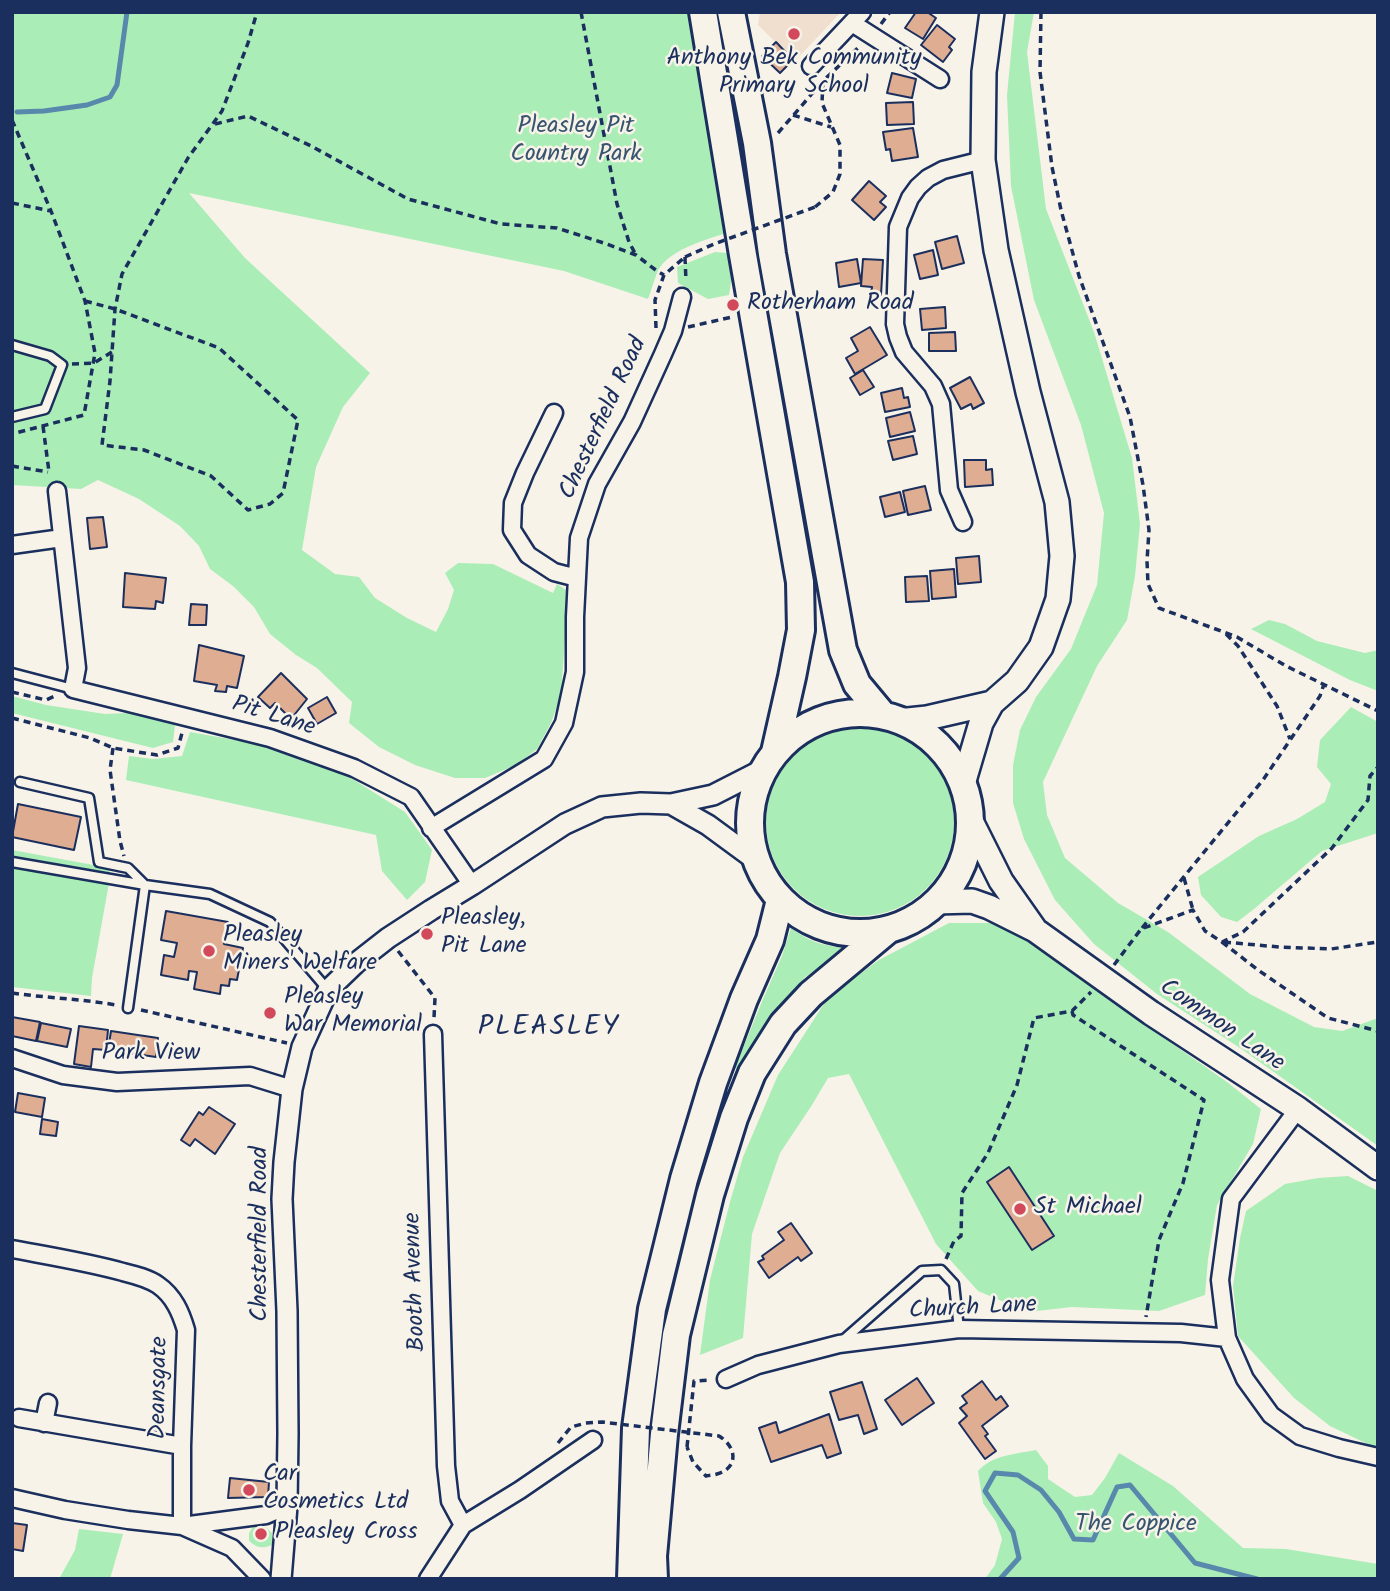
<!DOCTYPE html>
<style>
body{margin:0}
#map{position:relative;width:1390px;height:1591px;overflow:hidden;background:#f7f3e8;font-family:Kalam,sans-serif}
canvas{display:block}
.frame{position:absolute;inset:0;border:14px solid #1b2f5e;pointer-events:none}
</style>
<div id="map">
<canvas width="1390" height="1591"></canvas>
<div class="frame"></div>
</div>
<script>
const ctx = document.querySelector('canvas').getContext('2d');
ctx.lineJoin = 'round';
function paint(path, color) { ctx.fillStyle = color; ctx.fill(path, 'evenodd'); }
function strokePath(path, color, width, dash) { ctx.strokeStyle = color; ctx.lineWidth = width; ctx.lineCap = dash ? 'butt' : 'round'; ctx.setLineDash(dash || []); ctx.stroke(path); }
function drawText(font, color, halo, rows, align = 'center') {
  ctx.font = font + ' Kalam,sans-serif'; ctx.lineWidth = 5; ctx.setLineDash([]); ctx.textBaseline = 'middle'; ctx.strokeStyle = halo; ctx.fillStyle = color; for (const [text, x, y, turn = 0] of rows) {
    ctx.save(); ctx.translate(x, y); ctx.rotate((+turn || 0) * Math.PI / 180); ctx.textAlign = isNaN(turn) ? turn : align; if (halo) ctx.strokeText(text, 0, 0); ctx.fillText(text, 0, 0); ctx.restore();
  }
}
paint(new Path2D(`
 M760,12H841L795,61L758,25Z`), '#f0dece');
paint(new Path2D(`
 M12,12H689L727,233C707,239 665,251 657,273C654,281 651,291 648,299L564,271L189,193L245,258L370,373L343,407L316,467L302,550L335,574L359,577L375,598L407,618L436,632L448,609L454,590L445,573L458,563L493,564L553,593L557,584L566,590L570,596L565,636L561,695L551,723L537,749L516,765L485,778H455L415,765L379,747L349,723L352,702L317,668L296,655L270,634L254,607L233,586L210,569L199,546L180,526L139,499L98,480L81,489L12,485Z
 M1015,12H1034L1027,52L1046,209L1094,332L1132,458L1140,524L1135,576L1127,620L1097,666L1043,782L1047,815L1065,858L1118,903L1168,932L1250,994L1314,1027L1342,1031L1378,1018V1146L1240,1048L1157,994L1094,944L1055,900L1024,839L1013,803V765L1020,730L1036,697L1071,649L1097,585L1104,513L1081,425L1034,300L1011,186L1007,95Z
 M715,252L727,253L732,276L729,295L708,299L678,283L677,267Z
 M1269,620L1285,624L1317,641L1365,653L1378,650V691L1350,680L1251,629Z
 M12,696L46,705L105,714L128,713L175,725L173,742L153,748L12,713Z
 M1351,707L1378,722V833L1322,851L1254,909L1237,922L1221,917L1201,895L1198,877L1259,836L1297,819L1325,802L1331,784L1317,767L1320,740Z
 M766 822a94 94 0 1 1 188 0a94 94 0 1 1-188 0Z
 M190,732L263,745L346,775L405,812L432,850L425,882L407,900L382,871L376,835L126,780L129,756L153,759L182,756Z
 M12,850L110,868L109,883L92,978L91,996L12,987Z
 M949,923H998L1059,961L1104,996L1227,1082L1261,1109L1253,1144L1217,1205L1208,1259L1205,1295L1159,1311L1072,1307L1028,1312L978,1291L936,1244L849,1074L828,1078L812,1105L780,1153L752,1234L743,1338L700,1355L710,1280L730,1202L743,1157L778,1075L829,996L879,960Z
 M791,928C813,944 823,945 850,949L805,977L773,1015L740,1070L735,1068L763,999L782,956Z
 M1348,1176L1378,1191V1449L1330,1426L1294,1398L1238,1336L1233,1286L1240,1238L1246,1211L1285,1184L1318,1178Z
 M1036,1450L1048,1466V1479L1075,1497L1092,1495L1105,1478L1119,1453L1173,1486L1243,1548L1286,1549L1378,1564V1579H985L995,1565L1002,1539L996,1522L983,1503L978,1471C992,1455 1016,1454 1036,1450Z
 M260,1525L267,1528L272,1533V1545C262,1549 257,1548 249,1541V1533L253,1527Z
 M79,1529L123,1534L110,1579H59L75,1550Z`), '#abedb7');
strokePath(new Path2D(`
 M17,112L44,111L87,105L110,97L117,85L127,12
 M1000,1579L1019,1558L1013,1532L985,1491L995,1473L1018,1475L1041,1490L1059,1512L1074,1539L1093,1540L1117,1487L1130,1485L1195,1563L1257,1579`), '#5888ac', 5);
const building = new Path2D(`
 M916,12H927L936,18L923,39L905,28Z
 M937,25L955,39L949,47L952,50L943,62L921,45Z
 M776,42L793,60L780,73L762,56Z
 M892,73L916,79L912,98L887,93Z
 M913,102L914,124L887,125L886,103Z
 M913,128L918,157L892,161L890,149L886,150L883,132Z
 M869,181L886,196L880,202L886,207L874,220L852,200Z
 M957,236L964,263L942,269L935,242Z
 M933,250L938,275L920,279L914,255Z
 M857,259L861,283L839,287L836,263Z
 M863,259L883,260L881,295L871,294L872,287L861,286Z
 M945,307L946,328L922,330L920,309Z
 M870,327L887,355L855,374L846,358L858,351L851,338Z
 M955,332L956,351H929V333Z
 M863,370L874,387L860,395L850,378Z
 M970,377L984,403L973,409L971,404L961,409L950,388Z
 M902,388L904,398L908,397L910,407L885,412L881,393Z
 M910,412L915,431L890,437L886,418Z
 M913,436L917,454L893,460L888,441Z
 M964,460H986V470L992,469L993,485L965,487Z
 M925,486L931,510L908,515L903,491Z
 M900,492L905,512L885,517L880,497Z
 M103,517L107,547L90,549L87,518Z
 M979,556L981,582L958,584L956,558Z
 M954,569L956,597L932,599L930,571Z
 M125,573L166,578L163,603L156,601L155,609L123,607Z
 M927,576L929,601L906,602L905,577Z
 M191,604L207,605L206,625H189Z
 M199,645L244,656L237,688L227,686L226,692L215,691L217,685L194,681Z
 M281,673L307,699L291,719L275,703L270,708L258,697Z
 M327,697L336,713L317,724L308,708Z
 M18,804L81,817L74,850L12,837Z
 M166,911L228,922L224,944L243,948L237,980L230,979L229,986L221,985L220,994L194,989L197,972L189,971L188,980L161,975L164,955L174,957L177,943L161,940Z
 M12,1017L40,1022L36,1041L12,1036Z
 M41,1023L71,1029L67,1047L37,1041Z
 M79,1026L108,1030L106,1050L93,1049L91,1067L74,1064Z
 M111,1031L158,1038L156,1057L108,1050Z
 M18,1093L45,1098L42,1117L15,1112Z
 M209,1107L235,1124L215,1154L195,1139L190,1146L181,1140L199,1112L203,1115Z
 M42,1119L58,1122L56,1136L40,1134Z
 M1009,1167L1054,1236L1032,1250L987,1182Z
 M791,1223L812,1253L801,1261L798,1257L769,1278L758,1262L764,1259L762,1256L784,1240L778,1232Z
 M917,1378L934,1403L902,1425L885,1400Z
 M982,1381L996,1400L1001,1396L1008,1406L982,1426L988,1434L985,1436L996,1451L985,1459L959,1423L967,1416L960,1408L967,1403L962,1396Z
 M862,1382L877,1429L864,1434L858,1415L839,1420L830,1392Z
 M829,1414L841,1453L827,1458L822,1445L771,1462L759,1428L776,1422L779,1433Z
 M230,1478L269,1482L268,1497L228,1498Z
 M12,1523L27,1525L23,1551L12,1549Z`);
paint(building, '#dfad92');
strokePath(building, '#1b2f5e', 2);
const service = new Path2D(`
 M12,345L50,356L62,365L45,409L12,417
 M12,673L73,689
 M20,782L89,798L99,862L128,868L145,885
 M12,862L145,885
 M128,1008L145,885L210,894L270,922L328,990
 M841,1342L922,1271L941,1270L954,1284L959,1329`);
const minor = new Path2D(`
 M852,23L940,79
 M811,66L862,12
 M554,413L525,473L513,503L512,530L528,555L554,572L577,578
 M57,491L77,668L73,689L270,738L354,768L411,797L472,885
 M963,522L949,490L941,404L933,386L904,352L898,337L895,324L898,227L910,198L918,187L928,178L943,170L983,160
 M12,545L62,538
 M431,828L544,759L564,723L575,672V617L579,538L597,484L632,422L663,354L673,331L682,297
 M433,1034L446,1466L450,1501L463,1525
 M12,1058L63,1075L117,1082L250,1076L292,1089
 M1298,1109L1231,1199L1220,1280L1227,1338L1245,1379L1271,1415L1300,1436L1339,1448L1378,1457
 M12,1249C49,1256 87,1262 123,1272C135,1275 148,1278 158,1285C174,1296 181,1313 186,1330L182,1446V1526L232,1548L262,1579
 M726,1379L758,1365L839,1344L959,1329L1181,1333L1227,1338
 M19,1418L182,1446
 M44,1423L48,1403
 M12,1498L65,1510L128,1520L182,1526L266,1515L287,1506
 M428,1579L463,1525L520,1490L593,1440`);
const tertiary = new Path2D(`
 M671,804L708,825L757,861
 M281,1579L287,1506L288,1434L287,1311L282,1199L284,1162L292,1089L302,1047L328,990L356,963L388,938L431,910L472,885L565,824L602,807L641,803L671,804L713,795L762,770`);
const secondary = new Path2D(`
 M898,721L927,718L992,703
 M963,784L981,723L992,703L1017,681L1041,647L1058,599L1062,556L1057,502L1028,392L996,250L983,160L984,72L992,12
 M970,819L1001,881L1034,928
 M935,902L972,901L989,907L1035,930L1151,1013L1298,1109L1378,1168`);
const trunk = new Path2D(`
 M703,12L743,255L800,582L801,630L792,677L775,752
 M731,12L757,143L772,254L843,650L857,684L882,714
 M750 823a110 110 0 1 1 220 0a110 110 0 1 1-220 0Z
 M631,1579L636,1428L652,1309L684,1179L713,1083L744,999L770,940L780,900
 M654,1579L653,1556L664,1434L676,1335L710,1195L734,1118L752,1073L783,1024L811,994L889,929`);
strokePath(service, '#1b2f5e', 13);
strokePath(minor, '#1b2f5e', 21);
strokePath(tertiary, '#1b2f5e', 24);
strokePath(secondary, '#1b2f5e', 28);
strokePath(trunk, '#1b2f5e', 32);
strokePath(new Path2D(`
 M581,12L617,204L629,242L636,255
 M1041,12L1040,72L1052,167L1061,210L1079,276L1130,417L1143,485L1149,530L1147,561L1148,584L1159,608L1237,637L1286,666L1378,711
 M881,24L890,12
 M793,115L831,127
 M12,120L51,211L85,301L95,353L84,415L12,434
 M215,124L248,116L311,146L408,199L501,224L557,228L607,244L636,255L657,271L664,275
 M778,133L823,81
 M12,203L51,211
 M815,207L833,192L840,174V145L822,103L823,81L861,45
 M685,257L686,281
 M85,301L115,309L219,348L298,420L283,493L270,504L248,510L211,476L144,450L102,445L110,381L115,309L122,274L188,158L222,111L248,43L257,12
 M688,327L732,317
 M656,328L655,300L664,275L685,257
 M72,364L94,363L112,352
 M43,426L49,472
 M12,466L48,472
 M1226,634L1238,646L1277,706L1290,739
 M12,692L46,700L55,696
 M12,718L90,738L113,748L157,755L178,748L182,733
 M113,748L110,770L120,841L124,856
 M1184,878L1193,910
 M1142,928L1263,780L1320,696L1324,684
 M1222,942L1258,970L1328,1018L1378,1031
 M1224,942L1279,947L1331,949L1378,942
 M398,951L435,998L434,1018
 M1114,965L1141,929L1193,910L1205,931L1222,942L1243,932L1332,848L1368,800L1370,776L1378,767
 M12,993C47,998 82,999 116,1005
 M141,1010L287,1043
 M1072,1011L1073,1015L1204,1100L1183,1183L1159,1240L1146,1317
 M946,1259L954,1241L961,1236L962,1193L988,1153L1017,1085L1034,1018L1072,1011L1091,992
 M558,1443L571,1427L586,1423
 M687,1447L694,1381L710,1380
 M1139,1579H1149`), '#1b2f5e', 3.5, [7, 5]);
strokePath(service, '#f7f3e8', 8);
strokePath(minor, '#f7f3e8', 16);
strokePath(tertiary, '#f7f3e8', 19);
strokePath(secondary, '#f7f3e8', 23);
strokePath(trunk, '#f7f3e8', 26);
strokePath(new Path2D(`
 M685,257L714,244L815,207
 M586,1423L602,1422L719,1436C737,1447 739,1468 717,1474C714,1475 710,1475 706,1476L693,1462L687,1447`), '#1b2f5e', 3.5, [7, 5]);
for (const [x, y, r, color] of [
 [794,34,7,"#d1495b"],
 [733,305,7,"#d1495b"],
 [427,934,7,"#d1495b"],
 [209,951,7,"#d1495b"],
 [270,1013,7,"#d1495b"],
 [1020,1209,7,"#d1495b"],
 [249,1490,7,"#d1495b"],
 [261,1534,7,"#d1495b"]
]) { const dot = new Path2D(); dot.arc(x, y, r, 0, 2 * Math.PI); ctx.fillStyle = color; ctx.fill(dot); strokePath(dot, '#f7f3e8', 2.5); }
drawText('24px', '#1b2f5e', '#f7f3e8', [
 ["Anthony Bek Community",794,60,"center"],
 ["Primary School",794,88,"center"],
 ["Rotherham Road",747,305],
 ["Pleasley,",441,920],
 ["Pit Lane",441,948],
 ["Pleasley",223,937],
 ["Miners' Welfare",223,965],
 ["Pleasley",284,999],
 ["War Memorial",284,1027],
 ["St Michael",1034,1209],
 ["Car",263,1476],
 ["Cosmetics Ltd",263,1504],
 ["Pleasley Cross",275,1534]
], 'left');
drawText('24px', '#385570', '#f7f3e8', [
 ["Pleasley Pit",576,128],
 ["Country Park",576,156],
 ["The Coppice",1136,1526]
]);
drawText('24px', '#1b2f5e', '#f7f3e8', [
 ["Chesterfield Road",605,419,-65],
 ["Pit Lane",273,718,17],
 ["Common Lane",1221,1027,34],
 ["Park View",151,1055],
 ["Chesterfield Road",262,1234,-90],
 ["Booth Avenue",417,1282,-92],
 ["Church Lane",973,1310,-3],
 ["Deansgate",161,1388,-89]
]);
ctx.letterSpacing = '2px';
drawText('28px', '#1b2f5e', '#f7f3e8', [
 ["PLEASLEY",549,1029]
]);
ctx.letterSpacing = '0px';
</script>
